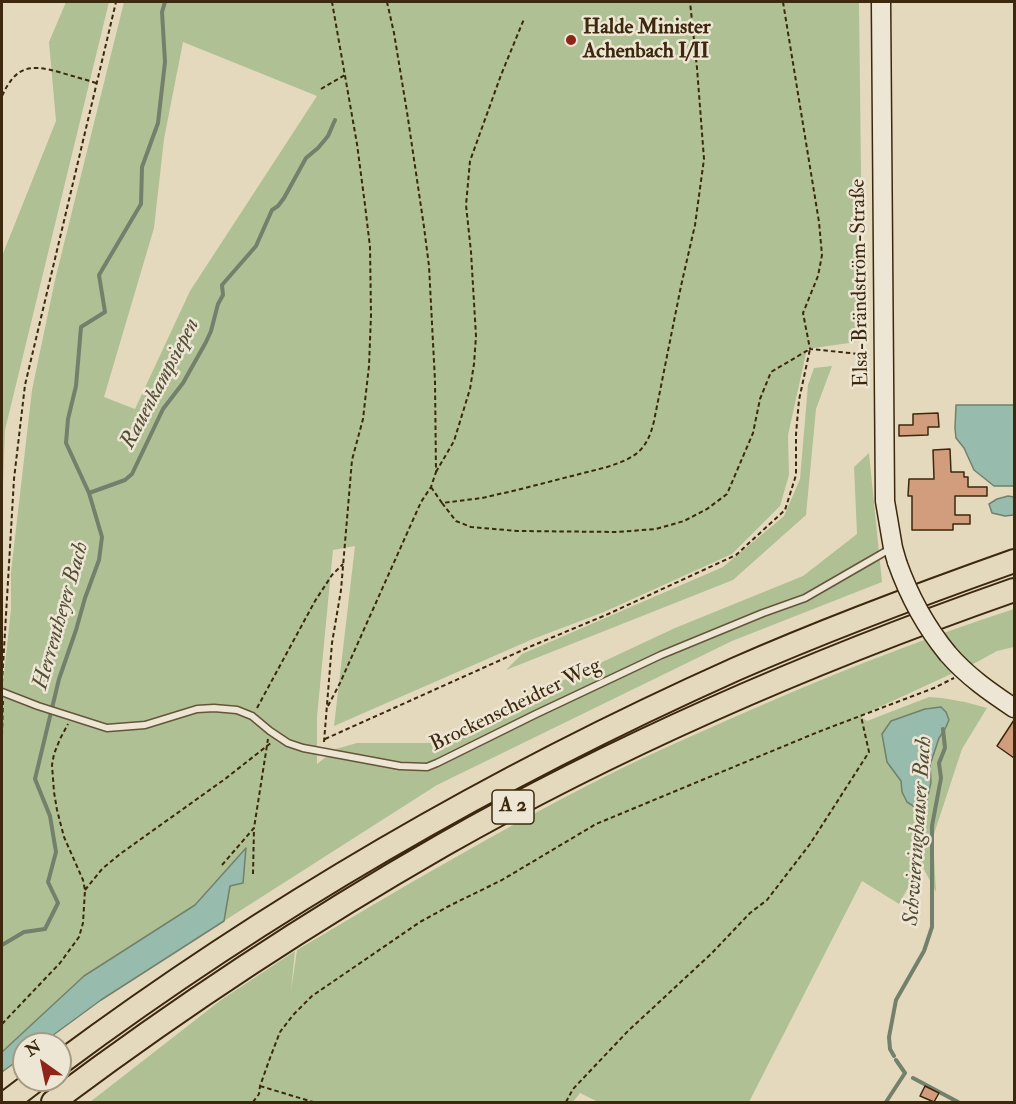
<!DOCTYPE html>
<meta charset="utf-8">
<style>
body{margin:0}
#map{position:relative;width:1016px;height:1104px;overflow:hidden;background:#e5d9bd;font-family:"IM FELL Double Pica",serif}
canvas{display:block}
.frame{position:absolute;inset:0;border:3px solid #3c280d;pointer-events:none}
.north{position:absolute;left:12px;top:1032px;width:60px;height:60px;box-sizing:border-box;background:#eee6d4;border:2px solid #a79a84;border-radius:50%;rotate:327deg;font-size:16px;font-weight:700;line-height:24px;text-align:center;color:#3c280d}
.north::after{content:'';display:block;margin:auto;width:21px;height:27px;background:#8f2418;clip-path:polygon(50% 0,100% 100%,50% 72%,0 100%)}
</style>
<div id="map">
<canvas width="1016" height="1104"></canvas>
<div class="frame"></div>
<div class="north">N</div>
</div>
<script>
const ctx = document.querySelector('canvas').getContext('2d');
ctx.lineJoin = 'round';
function paint(path, color) { ctx.fillStyle = color; ctx.fill(path, 'evenodd'); }
function strokePath(path, color, width, dash) { ctx.strokeStyle = color; ctx.lineWidth = width; ctx.lineCap = dash ? 'butt' : 'round'; ctx.setLineDash(dash || []); ctx.stroke(path); }
function drawText(font, color, halo, rows, align = 'center') {
  ctx.font = font + ' "IM FELL Double Pica",serif'; ctx.lineWidth = 5; ctx.setLineDash([]); ctx.textBaseline = 'middle'; ctx.strokeStyle = halo; ctx.fillStyle = color; for (const [text, x, y, turn = 0] of rows) {
    ctx.save(); ctx.translate(x, y); ctx.rotate((+turn || 0) * Math.PI / 180); ctx.textAlign = isNaN(turn) ? turn : align; if (halo) ctx.strokeText(text, 0, 0); ctx.fillText(text, 0, 0); ctx.restore();
  }
}
paint(new Path2D(`
 M66,2H109L5,430L2,512V256L56,121L49,42Z
 M124,2H859L863,341L807,349L788,435L789,475L780,506L732,554L604,612L533,639L334,726L355,546L333,550L317,717V764L336,749L357,743H429L675,628L803,576L857,534L854,467L869,453L882,582L732,641L437,785L224,921L230,886L243,882L245,849L195,905L84,976L2,1052V683H3L11,609V572L32,390L55,280ZM183,42L317,96L190,291L135,409L104,397L154,228L164,139Z
 M832,366L816,409L806,515L733,580L506,670L522,654L723,567L784,516L800,479L808,385L814,368Z
 M1014,609V647L997,651L977,662L860,716L867,721L929,697L942,698L965,702L987,708L962,749L933,837L936,892L921,864L899,904L862,881L749,1102H598L580,1093L573,1102H90L221,1000L295,951L291,991L297,950C398,890 499,830 604,777C658,750 714,726 769,702C850,667 931,636 1014,609Z`), '#afc095');
const water = new Path2D(`
 M956,405H1014V486H994L974,470L964,448L956,438L955,428Z
 M1008,496L1014,497V515L1005,516L992,513L989,504L997,499Z
 M941,707L946,712L949,720L945,729L939,738L930,765L931,782L925,810L918,809L907,802L902,792L901,781L887,762L882,734L891,721L925,709Z
 M246,848L243,883L230,886L224,921L101,1000L41,1044H24V1056L2,1072V1052L84,976L195,905Z`);
paint(water, '#97bbac');
strokePath(water, '#73806c', 1.5);
strokePath(new Path2D(`
 M89,493L125,480L132,474L163,409L183,383L206,342L211,331L218,304L223,295L222,285L256,246L272,210L278,206L284,198L306,158L318,148L328,136L335,120
 M2,945L24,932L45,929L58,903L48,882L56,852L50,816L35,779L59,679L76,630L85,598L99,560L102,537L89,493L66,443L68,419L76,386L81,327L105,312L99,275L141,204L142,167L158,123L165,62L162,12L165,2
 M894,1056L890,1049L889,1037L896,1000L924,951L932,927V826L941,778L939,763L945,748L943,729
 M913,1078L958,1102
 M886,1102L905,1073L896,1060`), '#73806c', 4);
const building = new Path2D(`
 M938,413L939,427H928V435L899,436V425H913V414Z
 M950,449L951,472H964V477H968V487H987V496H955V515H970V524H953V530H912V496H908L909,479H934L933,450Z
 M1014,720V758L997,746Z
 M925,1086L939,1093L934,1102L920,1096Z`);
paint(building, '#d29d7d');
strokePath(building, '#3c280d', 1.5);
const lane = new Path2D(`
 M2,692L38,706L107,728L145,725L197,709L214,708L237,710L252,716L270,731L288,743L303,748L400,766L427,767L437,763L536,714L661,655L763,613L805,598L890,549`);
const secondary = new Path2D(`
 M881,2L885,501L893,548L897,562
 M948,654C967,676 990,692 1014,708`);
const highway = new Path2D(`
 M60,1063C270,907 497,776 736,669C827,629 921,594 1014,561
 M7,1102L36,1080
 M53,1102C177,1009 307,923 443,845C624,742 817,659 1014,590`);
strokePath(lane, '#665439', 9);
strokePath(secondary, '#3c280d', 21);
strokePath(highway, '#3c280d', 26);
strokePath(new Path2D(`
 M783,2L819,222L822,255L818,276L803,313L810,349L869,355
 M321,89L345,75
 M2,96C16,66 29,64 59,72C72,76 84,79 96,83
 M436,472L454,441L470,389L474,364L476,336L471,252L466,205L470,161L501,75L524,19
 M431,487L442,503L482,498L517,490L607,467C635,458 647,451 654,421L681,286L695,225L704,159L697,68L690,2
 M442,503L456,521L471,527L517,531L617,532L656,529L684,521L707,509L727,494L753,433L760,399L771,372L810,349
 M2,683L14,479L25,385L116,2
 M328,706L340,683L421,502L431,487L436,472L435,381L429,266L424,227L407,112L394,33L387,2
 M257,708L315,601L332,575L343,564
 M2,735L3,701
 M325,739L534,645L606,615L736,555L785,510L796,475V434L799,400L810,349
 M324,742L332,643L341,590L352,460L363,419L369,366L371,315L370,247L365,205L357,144L332,2
 M222,865L254,828L268,739
 M253,874L254,828
 M85,890L102,869L120,854L225,779L272,742
 M2,1024L60,963L79,937L83,923L85,890L83,880L64,837L57,810L54,792L52,765L54,754L60,739L68,724
 M260,1086L313,1102
 M253,1102L259,1094L260,1086L270,1058L280,1032L293,1015L312,996L420,922L449,906L502,880L596,824L818,732L934,688L954,678
 M566,1102L573,1089L628,1031L712,953L750,913L767,900L810,844L869,752L861,716`), '#3c280d', 2, [4.5, 3]);
strokePath(lane, '#eee6d4', 6);
strokePath(secondary, '#eee6d4', 18);
strokePath(highway, '#e5d9bd', 22);
const secondaryBridge = new Path2D(`
 M897,562C909,596 925,626 948,654`);
strokePath(secondaryBridge, '#3c280d', 21, []);
strokePath(secondaryBridge, '#eee6d4', 18);
for (const [x, y, r, color] of [
 [571,40,6,"#8f2418"]
]) { const dot = new Path2D(); dot.arc(x, y, r, 0, 2 * Math.PI); ctx.fillStyle = color; ctx.fill(dot); strokePath(dot, '#eee6d4', 2); }
for (const [x, y, w] of [
 [513,807,42]
]) { const box = new Path2D(); box.roundRect(x - w / 2, y - 17, w, 34, 4.5); ctx.fillStyle = '#eee6d4'; ctx.fill(box); strokePath(box, '#3c280d', 1.5); }
drawText('bold 20px', '#3c280d', null, [
 ["A 2",513,807]
]);
drawText('bold 21px', '#3c280d', '#eee6d4', [
 ["Halde Minister",583,28],
 ["Achenbach I/II",583,52]
], 'left');
drawText('21px', '#3c280d', '#eee6d4', [
 ["Elsa-Brändström-Straße",861,283,-91],
 ["Brockenscheidter Weg",516,706,-26]
]);
drawText('italic 22px', '#534d35', '#eee6d4', [
 ["Rauenkampsiepen",161,384,-62],
 ["Herrentheyer Bach",62,616,-74],
 ["Schwieringhauser Bach",919,831,-86]
]);
</script>
